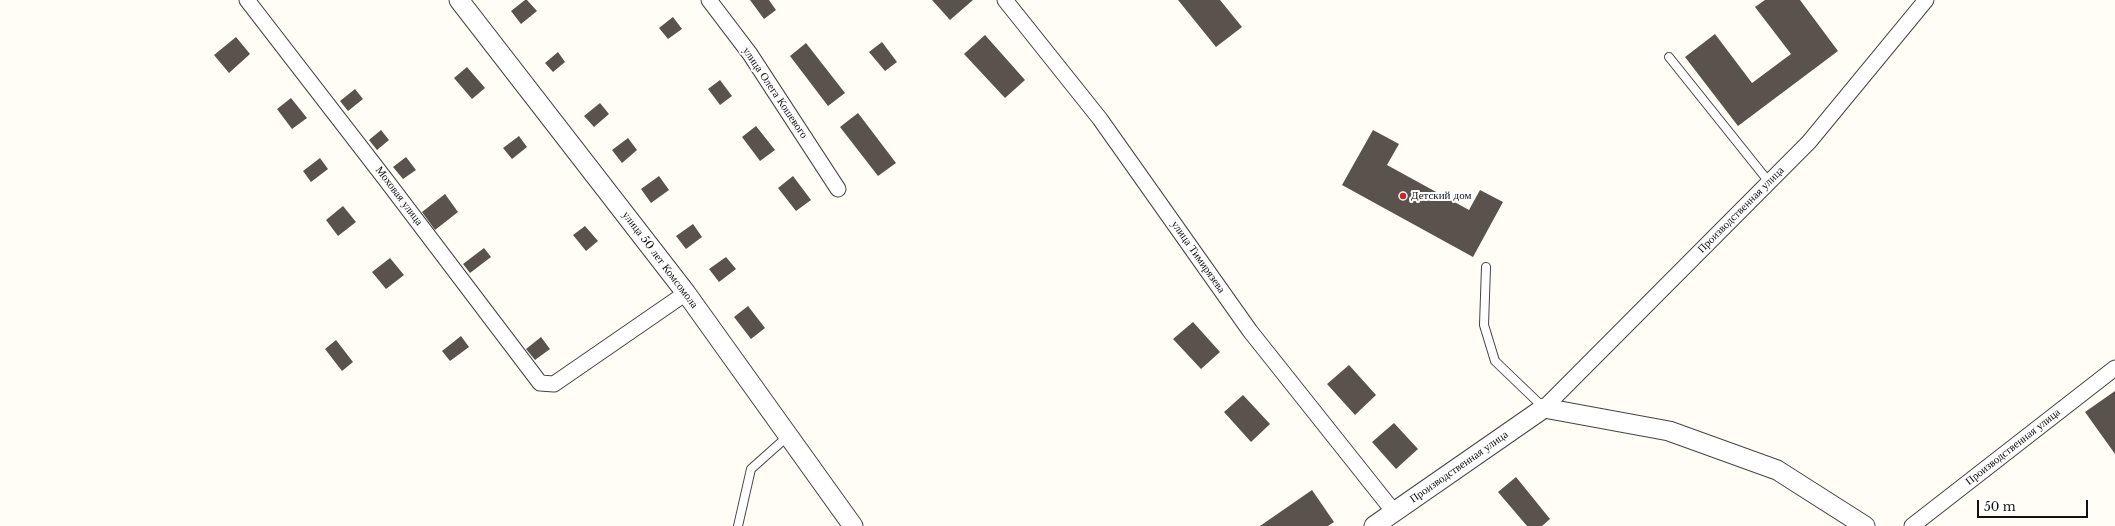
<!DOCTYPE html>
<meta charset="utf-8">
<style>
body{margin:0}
#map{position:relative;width:2115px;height:526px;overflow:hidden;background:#fffdf5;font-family:"Libre Baskerville",serif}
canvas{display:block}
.scale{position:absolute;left:1977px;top:500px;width:111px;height:18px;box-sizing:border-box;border:2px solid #111;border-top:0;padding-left:5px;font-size:12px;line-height:14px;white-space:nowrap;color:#111;-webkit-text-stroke:3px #fff;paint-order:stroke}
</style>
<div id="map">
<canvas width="2115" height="526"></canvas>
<div class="scale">50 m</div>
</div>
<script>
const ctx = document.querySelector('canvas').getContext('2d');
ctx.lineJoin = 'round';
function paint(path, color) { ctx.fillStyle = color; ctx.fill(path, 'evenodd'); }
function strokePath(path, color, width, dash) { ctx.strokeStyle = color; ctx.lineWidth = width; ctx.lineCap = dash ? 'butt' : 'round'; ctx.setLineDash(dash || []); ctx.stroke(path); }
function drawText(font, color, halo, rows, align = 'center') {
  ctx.font = font + ' "Libre Baskerville",serif'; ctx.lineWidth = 4; ctx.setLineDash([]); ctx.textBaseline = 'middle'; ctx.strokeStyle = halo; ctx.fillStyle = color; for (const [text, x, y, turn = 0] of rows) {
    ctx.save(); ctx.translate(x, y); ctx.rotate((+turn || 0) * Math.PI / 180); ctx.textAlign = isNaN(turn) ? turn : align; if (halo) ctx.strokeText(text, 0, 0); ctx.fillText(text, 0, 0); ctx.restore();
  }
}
paint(new Path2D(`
 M525,0H527L537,11L521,24L511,11Z
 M750,0H769L776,10L764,19Z
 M932,0H973L950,20Z
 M1178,0H1220L1242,27L1216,47Z
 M1765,0H1800L1838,51L1738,126L1685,57L1715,34L1752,83L1791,54L1755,7Z
 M673,17L682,29L668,39L659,28Z
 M985,35L1025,80L1005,98L964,54Z
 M236,37L250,54L229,73L214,55Z
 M882,42L897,62L885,71L869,52Z
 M806,43L845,93L828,106L790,56Z
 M558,52L565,62L553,72L545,63Z
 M467,67L485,88L472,99L454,78Z
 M720,80L732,96L720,105L708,89Z
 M355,89L363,99L348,111L340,101Z
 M291,98L307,118L292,129L277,109Z
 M600,103L609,114L594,127L584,116Z
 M858,113L896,163L878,176L840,127Z
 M756,126L775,150L760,161L742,137Z
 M381,130L389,140L377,150L369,140Z
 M1373,130L1399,144L1387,165L1469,210L1480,190L1503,202L1473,257L1342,185Z
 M519,136L527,147L512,159L503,148Z
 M628,138L637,150L622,163L612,150Z
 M406,157L416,170L403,179L393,167Z
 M320,158L328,169L311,182L303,171Z
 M659,176L669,190L651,203L641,189Z
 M793,176L811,200L796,211L778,188Z
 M445,194L458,212L435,230L422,212Z
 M343,206L356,222L338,236L326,220Z
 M693,224L702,237L686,249L676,236Z
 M585,226L598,241L586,251L573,235Z
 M484,248L491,257L470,273L463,264Z
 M726,257L736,269L719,282L709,269Z
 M390,258L404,275L386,289L372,272Z
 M748,306L765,328L751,339L734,317Z
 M1193,322L1220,352L1201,369L1173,339Z
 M461,336L469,347L450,361L442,351Z
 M541,337L550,349L535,360L526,349Z
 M336,340L353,362L342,371L325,349Z
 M1349,365L1376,395L1355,415L1327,384Z
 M2115,391V454L2085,412Z
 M1243,395L1270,424L1251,442L1224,412Z
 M1394,423L1418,449L1396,469L1372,442Z
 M1516,477L1550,519L1542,526H1527L1498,492Z
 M1312,490L1334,522L1328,526H1260Z`), '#5a524d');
const service = new Path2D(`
 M1669,57L1769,182
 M1486,267L1484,325L1495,361L1544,408
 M738,526L751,469L788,436`);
const minor = new Path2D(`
 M247,0L386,180L540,383L554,384L686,293
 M709,0L750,54L838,189
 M1005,0L1100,119L1250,331L1394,512
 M1544,408L1809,142L1926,0
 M1912,526L2115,368`);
const tertiary = new Path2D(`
 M459,0L686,293L853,526
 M1374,526L1544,408L1669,431L1777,470L1865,526`);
strokePath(service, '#444', 10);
strokePath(minor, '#444', 17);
strokePath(tertiary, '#444', 21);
strokePath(service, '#fff', 8);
strokePath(minor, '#fff', 15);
strokePath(tertiary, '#fff', 19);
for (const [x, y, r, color] of [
 [1403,196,4,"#c4262e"]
]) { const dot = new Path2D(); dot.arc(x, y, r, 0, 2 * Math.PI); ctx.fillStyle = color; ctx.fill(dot); strokePath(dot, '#fff', 1.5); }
drawText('11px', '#111', '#fff', [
 ["улица Олега Кошевого",775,93,56],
 ["Моховая улица",399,196,53],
 ["Производственная улица",1741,210,-45],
 ["улица Тимирязева",1198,257,55],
 ["улица 50 лет Комсомола",660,260,53],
 ["Производственная улица",2013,447,-38],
 ["Производственная улица",1459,467,-35]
]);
drawText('11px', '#111', '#fff', [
 ["Детский дом",1411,196]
], 'left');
</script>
